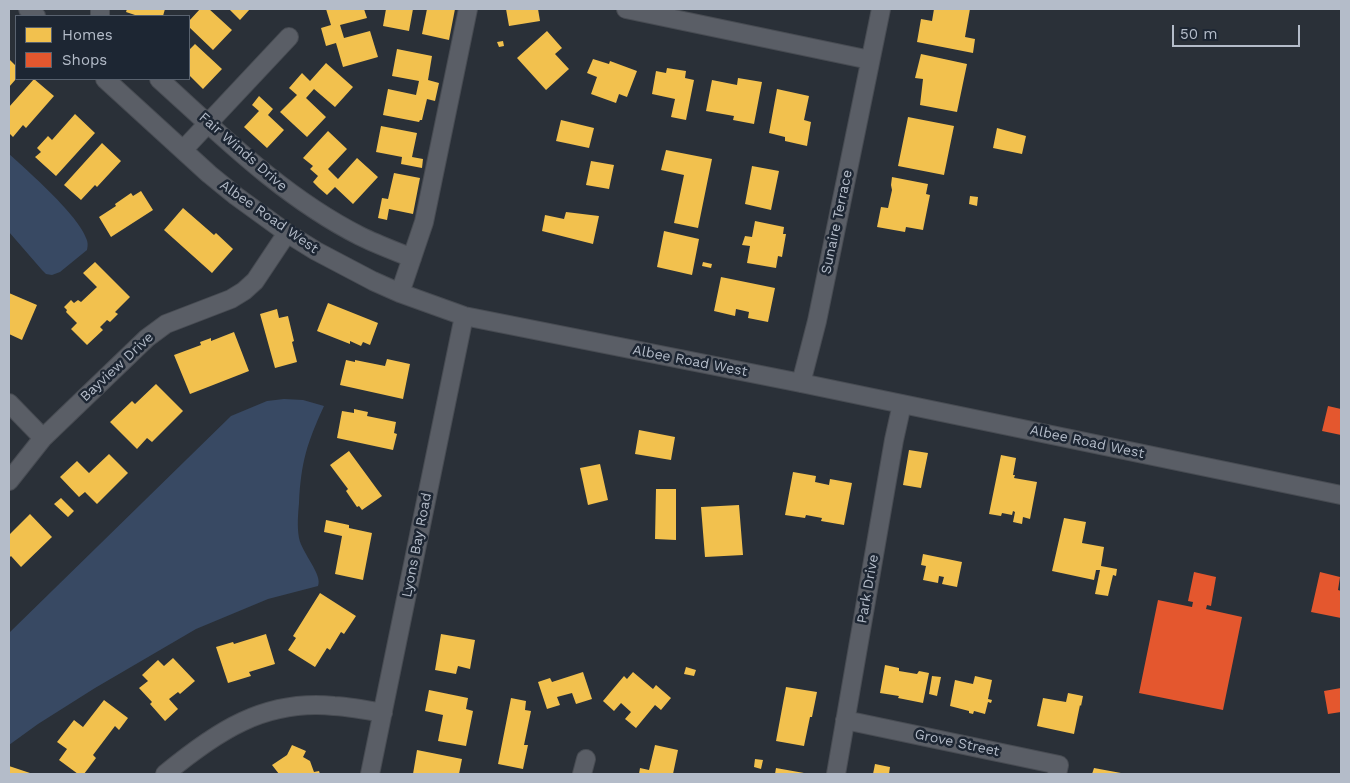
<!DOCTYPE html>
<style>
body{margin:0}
#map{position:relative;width:1350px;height:783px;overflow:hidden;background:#2a3038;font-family:"Work Sans",sans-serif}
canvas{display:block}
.frame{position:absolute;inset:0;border:10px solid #b4bcc9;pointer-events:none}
.legend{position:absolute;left:15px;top:15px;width:175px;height:65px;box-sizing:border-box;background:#1d2633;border:1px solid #59626f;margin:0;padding:6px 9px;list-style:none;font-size:15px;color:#b4bcc9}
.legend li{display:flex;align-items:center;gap:10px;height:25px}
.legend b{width:25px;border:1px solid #59626f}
.scale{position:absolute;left:1172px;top:25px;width:128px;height:22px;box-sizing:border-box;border:2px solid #b4bcc9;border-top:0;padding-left:6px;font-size:15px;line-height:18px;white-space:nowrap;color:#b4bcc9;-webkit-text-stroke:4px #1d2633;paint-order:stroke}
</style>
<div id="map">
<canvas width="1350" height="783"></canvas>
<div class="frame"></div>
<ul class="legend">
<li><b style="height:14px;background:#f2c14e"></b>Homes</li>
<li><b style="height:14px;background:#e4572e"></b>Shops</li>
</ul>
<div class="scale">50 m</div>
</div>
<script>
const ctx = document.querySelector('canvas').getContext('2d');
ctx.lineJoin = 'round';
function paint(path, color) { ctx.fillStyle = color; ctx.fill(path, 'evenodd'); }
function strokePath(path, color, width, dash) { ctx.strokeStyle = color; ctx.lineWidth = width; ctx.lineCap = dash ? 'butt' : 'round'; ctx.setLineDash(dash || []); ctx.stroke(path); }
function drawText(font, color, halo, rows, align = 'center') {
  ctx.font = font + ' "Work Sans",sans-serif'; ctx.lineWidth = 5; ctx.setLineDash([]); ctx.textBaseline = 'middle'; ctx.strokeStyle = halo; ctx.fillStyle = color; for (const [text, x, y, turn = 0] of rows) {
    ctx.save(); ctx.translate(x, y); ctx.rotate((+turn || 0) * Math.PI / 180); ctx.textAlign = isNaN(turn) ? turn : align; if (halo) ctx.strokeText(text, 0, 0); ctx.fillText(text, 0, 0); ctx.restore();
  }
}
paint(new Path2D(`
 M9,154C27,170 79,216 86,238C88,242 88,245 87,250L60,272L52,275L46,274L42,270L9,232Z
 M284,399L303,400L324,406C307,443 301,462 299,503C298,515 297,526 299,538C302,553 323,575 318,586L268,599L196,629L95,688L38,724L9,745V633L231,416L267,401Z`), '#384963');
paint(new Path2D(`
 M127,9H165L163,16H138L126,12Z
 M200,9H209L232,30L213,50L189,27V21Z
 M229,9H250L240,20Z
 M326,9H364L367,18L340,25L344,38L370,31L378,57L343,67L336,43L326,46L321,28L331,25Z
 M386,9H413L409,31L383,26Z
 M427,9H455L449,40L422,34Z
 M506,9H538L540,21L509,26Z
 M934,9H970L965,37L975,39L973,53L917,42L921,19L932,21Z
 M547,31L562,48L555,54L569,69L546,90L517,58Z
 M503,41L504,46L499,47L497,42Z
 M195,44L222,69L203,89L189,75V50Z
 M397,49L432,56L428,80L439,83L435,101L427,99L422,120H420L419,122L383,115L388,89L416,95L419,81L392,76Z
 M921,54L967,64L957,112L920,105L923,79L915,78Z
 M9,59L16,66V79L9,87Z
 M593,59L609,64L610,61L637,71L627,97L619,94L616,103L591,94L597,77L587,73Z
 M326,63L353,87L335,107L314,89L306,98L326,117L307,137L280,112L297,95L289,88L302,73L310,81Z
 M667,68L686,71L685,78L694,80L686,120L671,117L675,99L652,94L656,71L666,73Z
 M738,78L762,82L754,124L733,120L734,116L706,111L712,80L737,85Z
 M34,79L54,96L26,128L23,125L13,137L9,133V107Z
 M777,89L809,96L804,120L811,122L807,146L785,141V137L769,133Z
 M259,96L273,109L268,115L284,130L267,148L244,127L259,111L252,105Z
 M75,114L95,133L56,176L35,157L41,152L37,148L48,136L52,140Z
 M908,117L954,126L944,175L898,166Z
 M561,120L594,128L589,148L556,141Z
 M381,126L417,133L412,157L423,159L422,168L401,164L402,157L376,152Z
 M997,128L1026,136L1022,154L993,148Z
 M328,131L347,149L328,169L338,179L357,158L378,177L353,204L335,187L327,195L319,188L313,182L318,176L310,169L313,166L303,158Z
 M102,143L121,161L97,187L95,185L81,200L64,185Z
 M666,150L712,159L698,228L674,223L684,175L661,170Z
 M591,161L614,165L609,189L586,185Z
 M752,166L779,171L771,210L745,204Z
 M394,173L420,178L413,214L389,209L387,220L378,218L382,198L388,199Z
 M892,177L928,184L926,194L930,195L923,230L906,227L905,232L877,227L881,207L888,208L892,190L891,185Z
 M141,191L153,210L111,237L99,217L116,206L115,204L131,193L133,196Z
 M970,196L978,197L977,206L969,204Z
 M183,208L214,235L216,233L233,249L212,273L164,230Z
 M566,212L599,216L593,244L542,231L545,215L564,219Z
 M755,221L784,227L783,234H786L782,257L778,256L776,268L747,263L750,246L742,245L745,236L752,237Z
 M664,231L699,239L692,275L657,267Z
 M95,262L130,297L115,312L118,314L110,322L107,320L100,327L103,330L87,345L71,329L77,323L66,312L67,310L64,307L71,300L74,303L78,300L81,302L97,287L83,273Z
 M703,262L712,264L711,268L702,266Z
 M721,277L775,288L768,322L748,318L749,312L736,309L735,316L714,311Z
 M9,293L37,305L22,340L9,334Z
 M328,303L378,323L370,345L363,342L361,346L350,341V344L317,331Z
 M277,309L279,318L288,316L294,341L292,342L297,362L275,368L260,314Z
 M234,332L249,371L190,394L174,355L201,345L200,342L211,338V341Z
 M387,359L410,364L403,399L340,385L346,360L355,362V360L385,366Z
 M156,384L183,411L152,442L147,438L137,449L110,422L132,401L135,404Z
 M354,409L368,412L367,416L396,422L394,433L397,434L393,450L337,438L342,411L354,413Z
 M639,430L675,437L671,460L635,454Z
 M909,450L928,453L921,488L903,485Z
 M349,451L382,496L362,510L359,506L357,507L346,491L348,489L330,465Z
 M109,454L128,473L97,504L85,492L79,497L60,477L77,461L89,473Z
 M1001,455L1016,458L1013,475H1015L1014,478L1037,482L1030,519L1023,517L1022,524L1013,522L1015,512L1013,511L1012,515L1002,513L1001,516L989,514Z
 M600,464L608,500L588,505L580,468Z
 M793,472L816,476L815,482L829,485L830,479L852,483L844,525L821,521L822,518L806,515L805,518L785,515Z
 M656,489H676V540L655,539Z
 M61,498L74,511L68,517L54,504Z
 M739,505L743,555L705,557L701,507Z
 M30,514L52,537L21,567L11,556L9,558V535Z
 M1064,518L1086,522L1082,543L1104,547L1101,566L1117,569L1116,576L1113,575L1108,596L1095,594L1100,570H1096L1094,580L1052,571Z
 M326,520L349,525V528L372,533L363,580L335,574L342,536L324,532Z
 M923,554L962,562L957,587L942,584L944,577L939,576L938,583L923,580L926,566L921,565Z
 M320,593L356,616L344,634L341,632L330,650L327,648L315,667L288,650L296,638L293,636Z
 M266,634L275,664L249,672L251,676L228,683L216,647L233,642L234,644Z
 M441,634L475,640L470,669L458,666L456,674L435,670Z
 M173,658L195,681L180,694L178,692L169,699L178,709L165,721L150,704L152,702L139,688L148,681L142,675L158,660L164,666Z
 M885,665L899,668V671L917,674L919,671L929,673L923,703L898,698L899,696L880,693Z
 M686,667L696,670L694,676L684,674Z
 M583,672L592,699L576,704L572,693L557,697L560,705L547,709L538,682L550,678L552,682Z
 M633,672L653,689L656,685L671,698L661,710L655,705L636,728L625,719L631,712L621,703L614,711L603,701L624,676L627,679Z
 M932,676L941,677L937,696L929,694Z
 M975,676L992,680L988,699L992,700L991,703L988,702L985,714L974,711L973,714L969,713V711L950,706L955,680L973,684Z
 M786,687L817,692L812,717H810L804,746L776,741Z
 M429,690L468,698L466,709L473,711L466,746L438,741L443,715L425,711Z
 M1068,693L1083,696L1081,706L1080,705L1074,734L1037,726L1043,698L1066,702Z
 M511,698L526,701L525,710L531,711L524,745H528L523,769L498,764Z
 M104,700L128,718L119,730L115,726L93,755L96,758L84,774H78L59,760L67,749L57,742L74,720L83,727Z
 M292,745L306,751L303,757L310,761L314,772L319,771L320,774H279L272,765L287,755Z
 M655,745L678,750L673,774H639L640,768L649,770Z
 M417,750L462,759L459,774H413Z
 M755,759L763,760L761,769L754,767Z
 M875,764L890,767L889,774H873Z
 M9,766L33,774H9Z
 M776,768L804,773V774H775Z
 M1094,768L1121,773V774H1092Z`), '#f2c14e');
paint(new Path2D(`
 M1328,406L1341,409V435L1322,431Z
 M1194,572L1216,577L1211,606L1207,605L1206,609L1242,617L1223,710L1139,693L1158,600L1192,607L1193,602L1188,601Z
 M1320,572L1340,577L1338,590L1341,591V618L1311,612Z
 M1341,688V712L1328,714L1324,691Z`), '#e4572e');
const minor = new Path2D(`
 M28,9L36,16
 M626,9L870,60
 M100,16V9
 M105,79L209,174L236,196L287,233L316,251L373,281L400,293L464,316L801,383L1341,495
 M159,79C222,136 283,197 360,236C376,244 395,251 412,258
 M183,150L289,37
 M400,293L424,222L468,9
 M801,383L817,321L881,9
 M9,403L43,438
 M9,481L43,438L147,338L166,324L231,299L244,291L255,281L287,233
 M845,720L1059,765L1057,774
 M165,774C216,732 264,699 334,706C350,707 367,710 383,713
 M370,774L464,316
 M582,774L586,759
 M836,774L894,440L902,404`);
strokePath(minor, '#484c53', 20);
strokePath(minor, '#5a5e66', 18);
drawText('14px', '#b4bcc9', '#1d2633', [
 ["Fair Winds Drive",243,152,41],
 ["Albee Road West",269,217,35],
 ["Sunaire Terrace",837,222,-78],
 ["Albee Road West",690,361,11],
 ["Bayview Drive",117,367,-43],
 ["Albee Road West",1087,442,12],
 ["Lyons Bay Road",417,545,-79],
 ["Park Drive",868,589,-80],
 ["Grove Street",957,743,12]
]);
</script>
